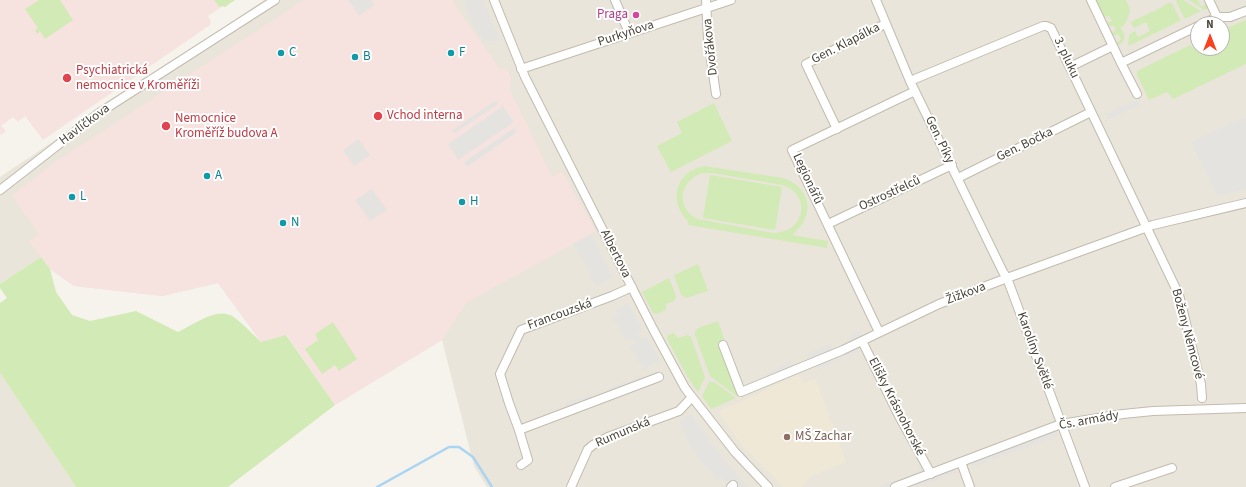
<!DOCTYPE html>
<meta charset="utf-8">
<style>
body{margin:0}
#map{position:relative;width:1246px;height:487px;overflow:hidden;background:#f6f3ec;font-family:"Source Sans 3",sans-serif}
canvas{display:block}
.north{position:absolute;left:1190px;top:16px;width:40px;height:40px;box-sizing:border-box;background:#fff;border:1px solid #b7b4b0;border-radius:50%;rotate:0deg;font-size:11px;font-weight:700;line-height:16px;text-align:center;color:#4b4439}
.north::after{content:'';display:block;margin:auto;width:14px;height:18px;background:#fc3f1d;clip-path:polygon(50% 0,100% 100%,50% 72%,0 100%)}
</style>
<div id="map">
<canvas width="1246" height="487"></canvas>
<div class="north">N</div>
</div>
<script>
const ctx = document.querySelector('canvas').getContext('2d');
ctx.lineJoin = 'round';
function paint(path, color) { ctx.fillStyle = color; ctx.fill(path, 'evenodd'); }
function strokePath(path, color, width, dash) { ctx.strokeStyle = color; ctx.lineWidth = width; ctx.lineCap = dash ? 'butt' : 'round'; ctx.setLineDash(dash || []); ctx.stroke(path); }
function drawText(font, color, halo, rows, align = 'center') {
  ctx.font = font + ' "Source Sans 3",sans-serif'; ctx.lineWidth = 4; ctx.setLineDash([]); ctx.textBaseline = 'middle'; ctx.strokeStyle = halo; ctx.fillStyle = color; for (const [text, x, y, turn = 0] of rows) {
    ctx.save(); ctx.translate(x, y); ctx.rotate((+turn || 0) * Math.PI / 180); ctx.textAlign = isNaN(turn) ? turn : align; if (halo) ctx.strokeText(text, 0, 0); ctx.fillText(text, 0, 0); ctx.restore();
  }
}
paint(new Path2D(`
 M264,0H1246V487H487L474,466L442,340L335,405L287,335L261,342L218,283L162,296L74,286L50,269L41,257L0,284V177ZM1198,24H1222V48H1198Z
 M0,373L76,487H0Z`), '#eae5da');
paint(new Path2D(`
 M798,375L801,377L803,383L816,379L846,462L813,475L801,487H783L741,444L718,412Z`), '#efe8d6');
paint(new Path2D(`
 M0,0H232L208,16L211,22L210,25L43,140L25,116L18,122L13,117L1,126L6,131L1,135L0,133Z
 M304,0H453L455,5L499,68L508,70L511,78L510,90L552,177L562,172L596,231L466,303L442,340L335,405L287,335L261,342L218,283L162,296L74,286L50,269L29,241L39,234L12,196L52,164Z`), '#f6e3e0');
paint(new Path2D(`
 M39,0H60L73,20L45,39L40,31L37,34L35,30L38,28L25,9Z
 M214,0H235L225,7L222,6L220,7Z
 M1095,0H1126L1130,10C1128,16 1127,25 1120,28C1127,35 1126,41 1117,46L1116,43L1121,40L1118,34L1113,36L1111,33L1116,30L1114,25L1108,27L1107,23L1112,21L1109,16L1104,17Z
 M1178,0H1183L1201,11L1187,18H1184L1176,1Z
 M1189,0H1198L1201,6L1207,4L1209,8L1204,10Z
 M1168,3H1172L1180,19V21L1128,46L1129,35L1135,31L1138,37L1150,31L1146,22L1134,28L1131,23L1136,19H1137L1146,15L1147,14L1157,10V8L1159,9Z
 M1246,20V64L1173,99L1167,92L1149,100L1137,75V71L1190,45L1194,48L1197,47L1196,44L1198,42V48H1222V30Z
 M714,103L732,141L671,172L657,146L682,133L677,122Z
 M704,166L783,178C813,188 815,217 792,235L828,241L827,248L688,225V221C668,201 675,172 704,166ZM703,173H713L782,185C813,195 805,233 773,233L698,219C675,208 679,180 703,173Z
 M710,175L782,187L775,230L703,218Z
 M41,257L50,269L56,292L72,315L90,321L136,311L178,332C191,326 215,308 230,315C236,317 255,336 261,342L286,335L335,405L228,487H76L0,373V303L7,298L0,288V284Z
 M698,264L708,291L686,298L681,295L674,275Z
 M669,278L676,296C676,302 671,302 666,304V309C663,312 657,315 653,313L642,292Z
 M718,321L726,344L740,396L738,397L710,376L695,335V332L698,328Z
 M333,322L357,359L339,371L335,365L322,374L305,349L318,340L315,334Z
 M674,333L678,338L688,335L691,337L705,378L698,392L687,376L667,339L668,335Z
 M709,382H714L736,398L711,409L702,396Z`), '#d2eab5');
paint(new Path2D(`
 M348,0H371L375,5L359,16Z
 M463,0H483L500,41H484L472,23Z
 M496,100L498,104L455,133L451,131Z
 M1137,100L1140,105L1108,120L1106,114Z
 M503,106L514,122L458,160L448,144Z
 M1246,116V189L1217,196L1191,142Z
 M514,128L517,132L467,167L464,162Z
 M358,139L370,155L354,166L343,150Z
 M372,189L387,210L370,221L355,200Z
 M591,234L613,277L596,286L574,244Z
 M628,303L643,330L638,333L641,339L647,337L660,360L644,370L630,346L635,343L632,337L626,340L613,318L618,315L616,310Z
 M861,330L863,335L854,340L859,351L818,370L813,358L810,360L807,354L830,343L836,355L853,348L848,336Z
 M791,361L794,367L771,377L769,372Z
 M644,376L645,381L610,393L608,388Z
 M592,394V400L565,409L566,402Z
 M691,414L715,448L748,487H730L721,476L717,480L696,455L689,445L679,421Z
 M1056,430L1058,436L973,467L971,461Z
 M922,462L928,465L925,474L954,468L956,473L916,487H879L917,472L921,469Z`), '#e5e3e0');
strokePath(new Path2D(`
 M377,487L449,447H459L473,457L492,487`), '#a9d4f2', 2.5);
const minor = new Path2D(`
 M494,0L525,77L653,329L685,388L735,452L768,487
 M615,0L629,33
 M706,0L708,39L716,94
 M876,0L910,81L1003,272L1007,278L1085,487
 M1091,0L1121,63L1198,26
 M1217,17H1230L1246,11
 M1203,24L1217,17L1209,0
 M1121,63L1137,94
 M1070,67L1113,46
 M521,69L731,0
 M910,81L1043,26H1046L1051,28L1179,295L1201,384L1202,398
 M837,129L806,64L885,24
 M958,178L1091,112
 M0,190L99,113L275,0
 M828,224L952,165
 M632,287L612,296L521,330L500,374L509,403L519,430L659,377
 M879,332L792,150L915,91
 M862,341L899,416L931,474
 M723,345L741,392L843,350L939,304L1007,278L1153,225L1246,203
 M519,430L528,460L521,465
 M961,462L970,487
 M571,487L588,449L593,445L608,437L679,411L692,397
 M731,487L733,485
 M895,487L1061,424L1123,414L1153,411L1246,408
 M1115,487L1172,468`);
strokePath(minor, '#c2bbae', 10);
strokePath(minor, '#fff', 8);
for (const [x, y, r, color] of [
 [636,15,4,"#d1479c"],
 [281,53,4,"#0f9aa8"],
 [451,53,4,"#0f9aa8"],
 [355,57,4,"#0f9aa8"],
 [67,78,5,"#e0444e"],
 [378,116,5,"#e0444e"],
 [166,126,5,"#e0444e"],
 [207,176,4,"#0f9aa8"],
 [72,197,4,"#0f9aa8"],
 [462,202,4,"#0f9aa8"],
 [283,223,4,"#0f9aa8"],
 [787,437,4,"#8d6e63"]
]) { const dot = new Path2D(); dot.arc(x, y, r, 0, 2 * Math.PI); ctx.fillStyle = color; ctx.fill(dot); strokePath(dot, '#fff', 1.5); }
drawText('13px', '#b23c85', '#fff', [
 ["Praga",628,15]
], 'right');
drawText('13px', '#4b4439', '#fff', [
 ["Purkyňova",626,34,-18],
 ["Gen. Klapálka",846,44,-27],
 ["Dvořákova",711,47,-96],
 ["3. pluku",1066,58,65],
 ["Havlíčkova",85,125,-37],
 ["Gen. Píky",939,140,64],
 ["Gen. Bočka",1025,145,-26],
 ["Legionářů",807,179,65],
 ["Ostrostřelců",890,194,-25],
 ["Albertova",615,254,63],
 ["Žižkova",966,294,-21],
 ["Francouzská",560,315,-20],
 ["Boženy Němcové",1187,334,75],
 ["Karolíny Světlé",1034,351,70],
 ["Elišky Krásnohorské",896,407,63],
 ["Čs. armády",1089,421,-10],
 ["Rumunská",623,433,-23]
]);
drawText('13px', '#0d838f', '#fff', [
 ["C",289,53],
 ["F",459,53],
 ["B",363,57],
 ["A",215,176],
 ["L",80,197],
 ["H",470,202],
 ["N",291,223]
], 'left');
drawText('13px', '#be3a42', '#fff', [
 ["Psychiatrická",76,71],
 ["nemocnice v Kroměříži",76,86],
 ["Vchod interna",387,116],
 ["Nemocnice",175,119],
 ["Kroměříž budova A",175,134]
], 'left');
drawText('13px', '#785e54', '#fff', [
 ["MŠ Zachar",795,437]
], 'left');
</script>
